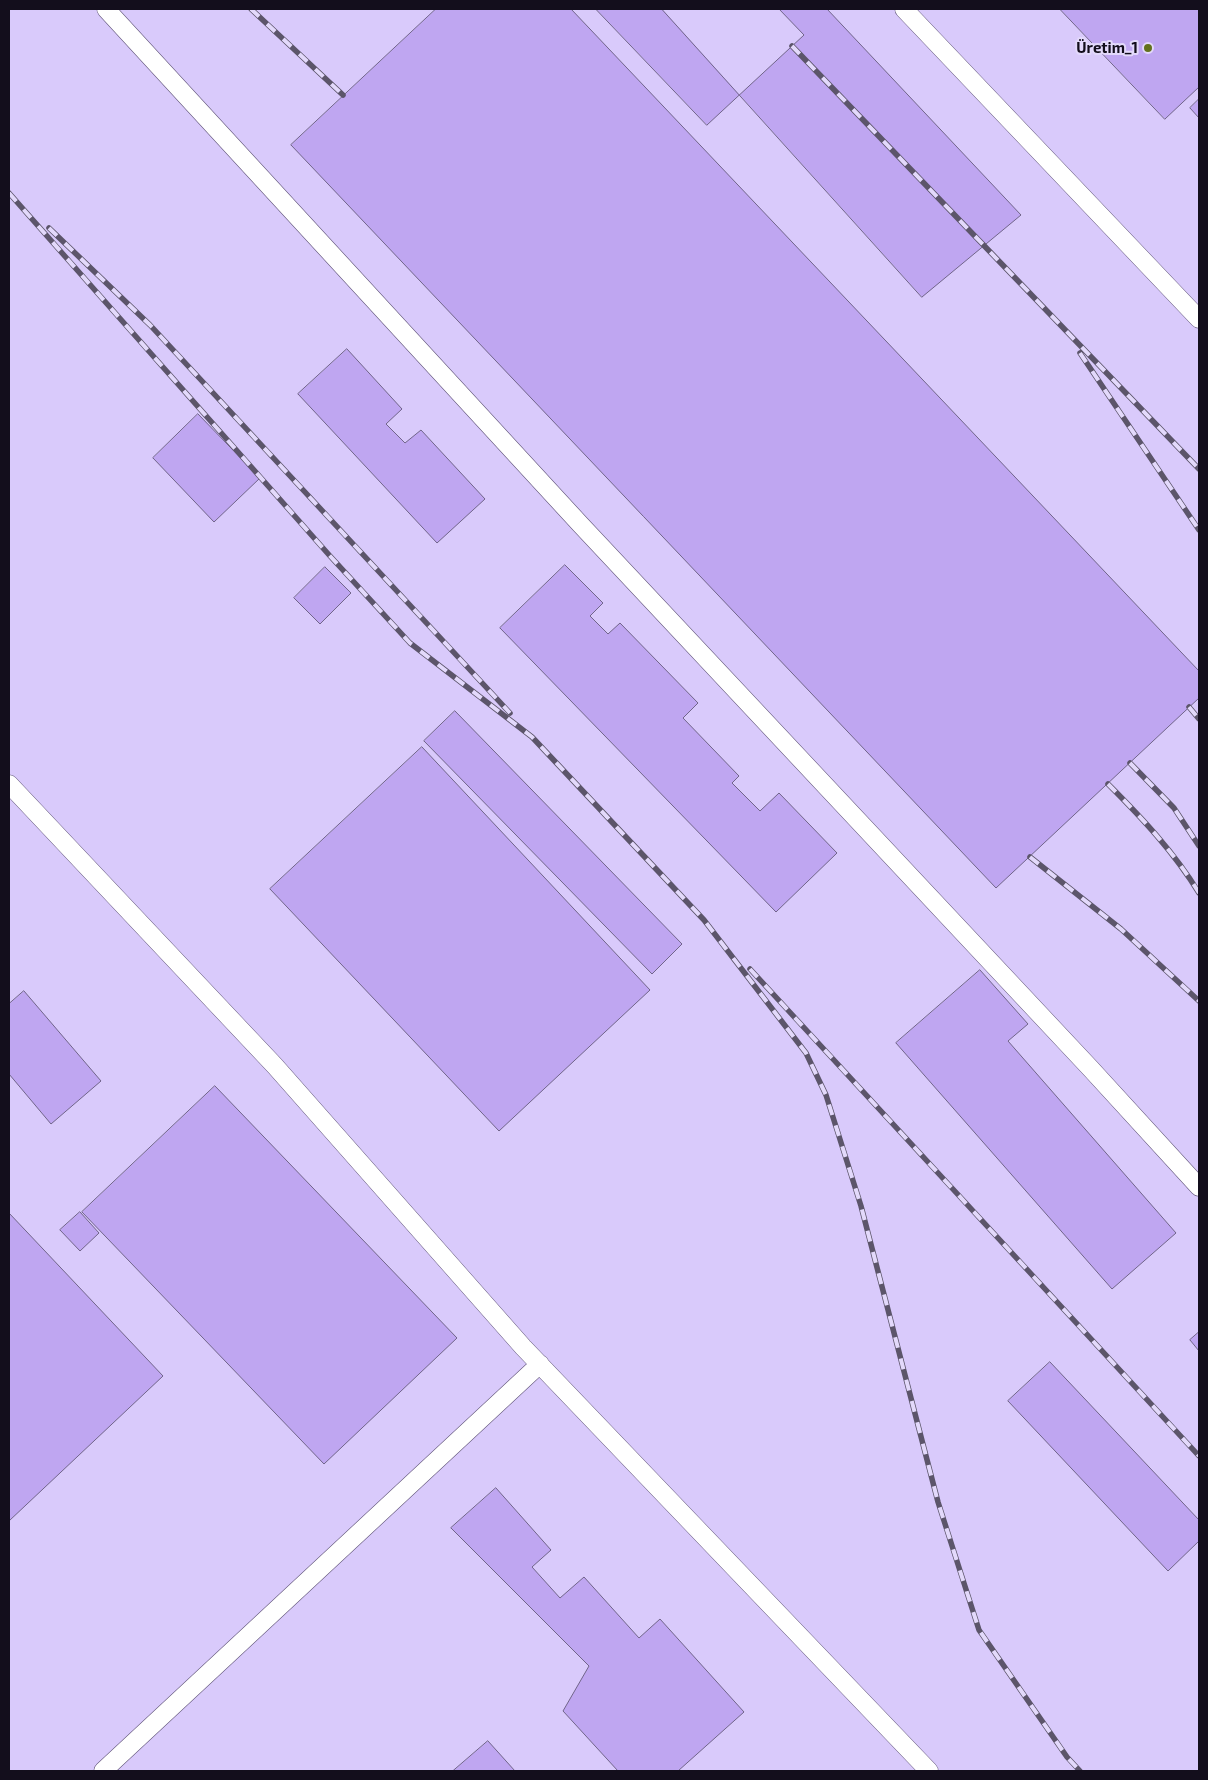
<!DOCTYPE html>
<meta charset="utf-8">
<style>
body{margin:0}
#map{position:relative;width:1208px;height:1780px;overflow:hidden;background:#e3d9fb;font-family:"Exo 2",sans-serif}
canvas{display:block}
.frame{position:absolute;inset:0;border:10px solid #130e1c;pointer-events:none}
</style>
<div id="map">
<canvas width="1208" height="1780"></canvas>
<div class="frame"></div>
</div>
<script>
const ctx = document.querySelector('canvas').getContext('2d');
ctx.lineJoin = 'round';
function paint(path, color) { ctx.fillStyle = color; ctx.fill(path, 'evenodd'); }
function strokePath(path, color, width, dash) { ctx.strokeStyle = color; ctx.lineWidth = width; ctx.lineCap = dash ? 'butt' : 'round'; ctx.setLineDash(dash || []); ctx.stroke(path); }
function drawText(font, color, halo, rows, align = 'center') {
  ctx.font = font + ' "Exo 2",sans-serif'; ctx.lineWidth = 4; ctx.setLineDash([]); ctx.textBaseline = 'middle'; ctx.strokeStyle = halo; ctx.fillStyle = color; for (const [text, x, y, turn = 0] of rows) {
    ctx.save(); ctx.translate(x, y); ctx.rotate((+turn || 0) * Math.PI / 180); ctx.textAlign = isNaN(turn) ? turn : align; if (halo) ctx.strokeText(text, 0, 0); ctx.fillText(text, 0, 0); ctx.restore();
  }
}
paint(new Path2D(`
 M9,9H1199V1771H9Z`), '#d9cafb');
const building = new Path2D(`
 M436,9H571L1199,671V698L996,888L291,145Z
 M596,9H779L804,35L707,125Z
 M662,9H827L1021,215L922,297Z
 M1060,9H1199V87L1165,119Z
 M1199,99V118L1190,108Z
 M347,349L402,409L386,424L405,443L421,430L485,499L437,543L298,394Z
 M198,414L260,478L214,522L153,458Z
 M565,565L603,603L590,616L608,634L620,623L698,703L683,718L739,776L732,783L760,811L779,793L837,853L776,912L500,628Z
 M325,567L351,593L320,624L294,598Z
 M455,711L682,944L652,974L424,741Z
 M422,747L650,990L499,1131L270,889Z
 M980,970L1028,1024L1008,1041L1176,1233L1112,1289L896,1043Z
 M24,991L101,1081L51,1124L9,1074V1004Z
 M215,1086L457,1338L324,1464L82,1212Z
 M80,1212L99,1233L80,1251L60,1230Z
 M9,1213L163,1376L9,1521Z
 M1199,1332V1351L1190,1340Z
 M1050,1362L1199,1520V1541L1168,1571L1008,1401Z
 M496,1488L551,1550L532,1567L560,1598L584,1577L639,1638L660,1619L744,1712L678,1771H618L563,1711L589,1666L451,1528Z
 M488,1741L515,1771H453Z`);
paint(building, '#bfa6f1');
strokePath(building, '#71658a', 1);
const service = new Path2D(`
 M106,9L580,524L1091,1069L1199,1187
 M904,9L1199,319
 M9,784L275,1066L523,1347L929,1771
 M103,1771L540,1364`);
strokePath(service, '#62567a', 19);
strokePath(service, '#fff', 18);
const rail = new Path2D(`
 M251,9L343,95
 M792,46L1199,469
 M9,193L330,556L410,643L532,737L704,920L806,1053L826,1095L861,1206L938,1502L979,1630L1067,1757L1080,1771
 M49,228L150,325L510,713
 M1080,353L1199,530
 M1189,707L1199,719
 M1130,763L1174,808L1199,846
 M1108,784C1142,818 1174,852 1199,893
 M1030,857L1121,929L1199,1001
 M750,969L1199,1456`);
strokePath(rail, '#5c556a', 5.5);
strokePath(rail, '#e3d9fb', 4, [11]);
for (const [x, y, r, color] of [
 [1148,48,5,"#63711d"]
]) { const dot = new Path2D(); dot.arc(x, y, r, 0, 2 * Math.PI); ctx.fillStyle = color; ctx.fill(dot); strokePath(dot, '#e3d9fb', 2); }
drawText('bold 15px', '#130e1c', '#e3d9fb', [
 ["Üretim_1",1138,48]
], 'right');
</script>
